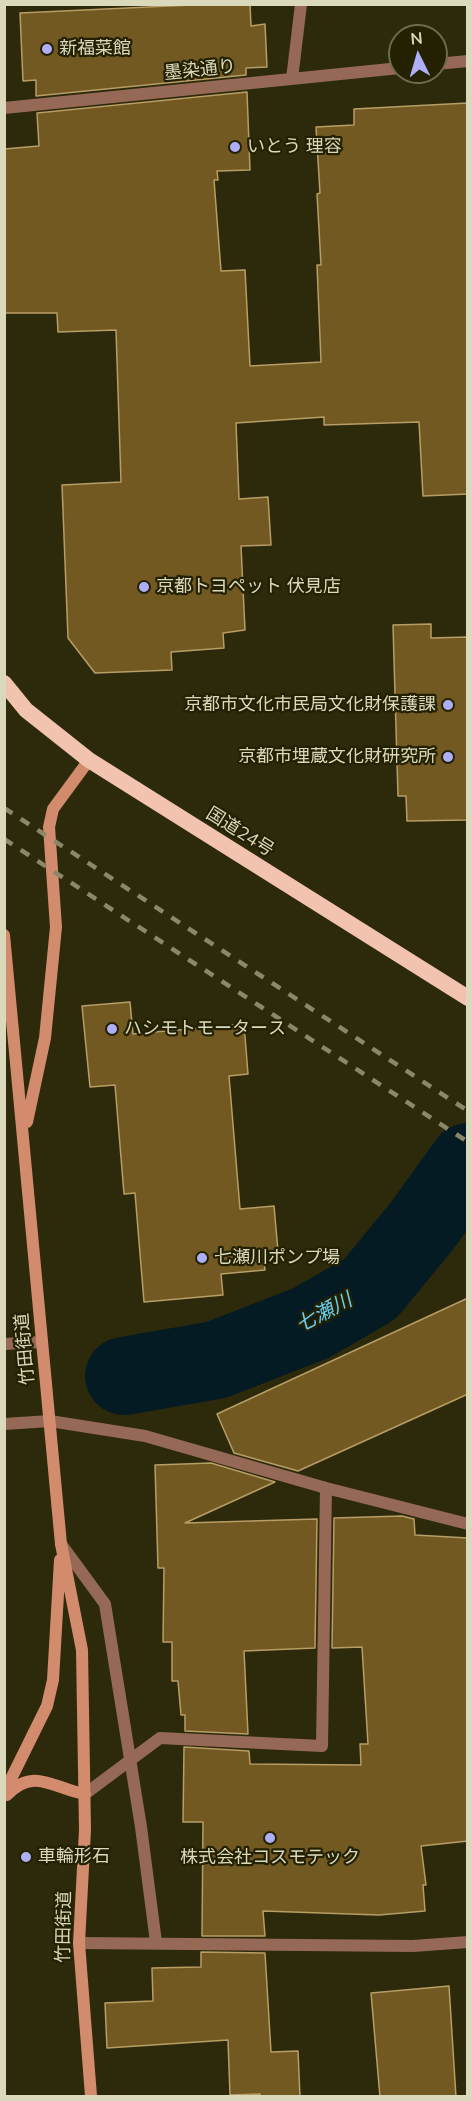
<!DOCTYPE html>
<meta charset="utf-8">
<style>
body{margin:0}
#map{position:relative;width:472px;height:2101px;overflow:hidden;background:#2d2a0b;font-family:Mulish,sans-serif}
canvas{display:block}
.frame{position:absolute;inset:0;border:6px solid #dbd9bb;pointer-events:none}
.north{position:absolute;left:388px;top:24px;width:60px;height:60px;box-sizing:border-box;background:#232102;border:2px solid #6d6b4c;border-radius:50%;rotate:355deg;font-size:16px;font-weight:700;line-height:24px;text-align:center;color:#dbd9bb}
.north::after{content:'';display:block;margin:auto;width:21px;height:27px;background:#afaefa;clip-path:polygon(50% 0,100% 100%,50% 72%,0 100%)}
</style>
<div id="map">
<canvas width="472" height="2101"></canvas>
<div class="frame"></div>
<div class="north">N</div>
</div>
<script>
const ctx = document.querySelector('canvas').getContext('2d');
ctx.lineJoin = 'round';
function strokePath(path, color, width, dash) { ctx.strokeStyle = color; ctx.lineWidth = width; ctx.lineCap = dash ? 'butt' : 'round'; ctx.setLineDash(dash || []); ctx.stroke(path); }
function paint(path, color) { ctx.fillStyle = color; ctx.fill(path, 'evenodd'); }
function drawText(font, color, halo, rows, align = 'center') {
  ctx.font = font + ' Mulish,"Noto Sans JP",sans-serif'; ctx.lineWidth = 4.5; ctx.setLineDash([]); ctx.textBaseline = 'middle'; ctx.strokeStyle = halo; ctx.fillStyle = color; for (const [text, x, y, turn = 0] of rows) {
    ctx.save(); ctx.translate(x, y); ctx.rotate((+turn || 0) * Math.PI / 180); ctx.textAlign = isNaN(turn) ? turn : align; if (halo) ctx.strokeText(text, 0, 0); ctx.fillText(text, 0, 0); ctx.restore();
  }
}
strokePath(new Path2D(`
 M124,1376L216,1360L311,1323L370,1289L422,1226L468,1162`), '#051b23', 78);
const building = new Path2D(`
 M212,4H250L251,26L265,24L267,67L246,68V75L36,96V80L23,81L20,13Z
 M247,92L250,170L217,171L218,180H214L221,271L245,270L250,366L321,362L317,265H321L317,194L320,193L316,127L354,125V109L468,103V494L423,496L419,422L324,425V417L236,423L239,499L268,497L271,545L241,546L245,630L223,633L224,648L171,652L172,670L95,673L68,638L62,485L121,482L116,330L58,332L57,313H4V149L39,146L37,113Z
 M431,624V638L468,637V820L407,821L406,796H398L393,625Z
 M130,1002L133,1034L244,1024L248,1074L229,1076L240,1209L274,1206L278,1251L263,1253L265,1270L221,1274L223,1295L144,1302L135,1193L124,1194L115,1085L90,1087L82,1006Z
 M468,1298V1394L298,1471L234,1453L217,1414Z
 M211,1463L275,1482L185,1523L317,1519L315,1648L244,1651L248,1734L185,1731V1715H181L178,1681H172V1642H163L164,1568H158L155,1465Z
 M402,1516L414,1519L415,1535L468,1538V1841L421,1846L426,1885H423L425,1911L379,1915L263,1911L265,1936H202L203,1822H183L184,1747L249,1751L250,1764L361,1765L360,1744H368L362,1647L332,1648L334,1518Z
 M201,1952L265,1953L271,2052L298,2051L300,2097H260V2094L230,2095L228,2040L107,2048L105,2003L153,2001L152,1968L201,1967Z
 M449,1986L456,2097H380L371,1993Z`);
paint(building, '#725921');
strokePath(building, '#b89d66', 1.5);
strokePath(new Path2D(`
 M436,64L468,61
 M292,79L301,4
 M4,108L400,68
 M4,1344L42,1342
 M4,1424L50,1421L145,1436L326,1488L468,1524
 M61,1544L105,1604L141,1827L156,1942
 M85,1794L160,1738L322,1746L326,1488
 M79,1943L413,1946L468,1942`), '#956956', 12);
strokePath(new Path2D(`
 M4,935L61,1544L82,1650L85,1830L79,1943L91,2096
 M27,1122L45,1038L56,927L49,827L53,809L89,760
 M4,1793L47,1706L53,1680L60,1560
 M7,1795C34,1766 54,1789 85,1794`), '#d28c6d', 12);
strokePath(new Path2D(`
 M4,683L26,710L89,760L468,998`), '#f2c3ae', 16);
strokePath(new Path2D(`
 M4,808L468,1111
 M4,839L468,1142`), '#8b886a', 4.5, [10, 10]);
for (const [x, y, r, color] of [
 [47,49,6,"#afaefa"],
 [235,147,6,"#afaefa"],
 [144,587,6,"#afaefa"],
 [448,705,6,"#afaefa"],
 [448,757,6,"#afaefa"],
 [112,1029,6,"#afaefa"],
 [202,1258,6,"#afaefa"],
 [270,1838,6,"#afaefa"],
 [26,1857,6,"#afaefa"]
]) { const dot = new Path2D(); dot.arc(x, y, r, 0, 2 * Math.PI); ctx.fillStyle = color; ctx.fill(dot); strokePath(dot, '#232102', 2); }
drawText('18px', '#dbd9bb', '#232102', [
 ["新福菜館",59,49],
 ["いとう 理容",247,147],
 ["京都トヨペット 伏見店",156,587],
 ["京都市文化市民局文化財保護課",436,705,"right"],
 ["京都市埋蔵文化財研究所",436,757,"right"],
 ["ハシモトモータース",124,1029],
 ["七瀬川ポンプ場",214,1258],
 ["車輪形石",38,1857],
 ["株式会社コスモテック",270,1858,"center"]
], 'left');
drawText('18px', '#dbd9bb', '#232102', [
 ["墨染通り",200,70,-6],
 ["国道24号",240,832,32],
 ["竹田街道",25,1349,-95],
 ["竹田街道",64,1927,-89]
]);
drawText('italic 20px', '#67d0f6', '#232102', [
 ["七瀬川",324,1313,-28]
]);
</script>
